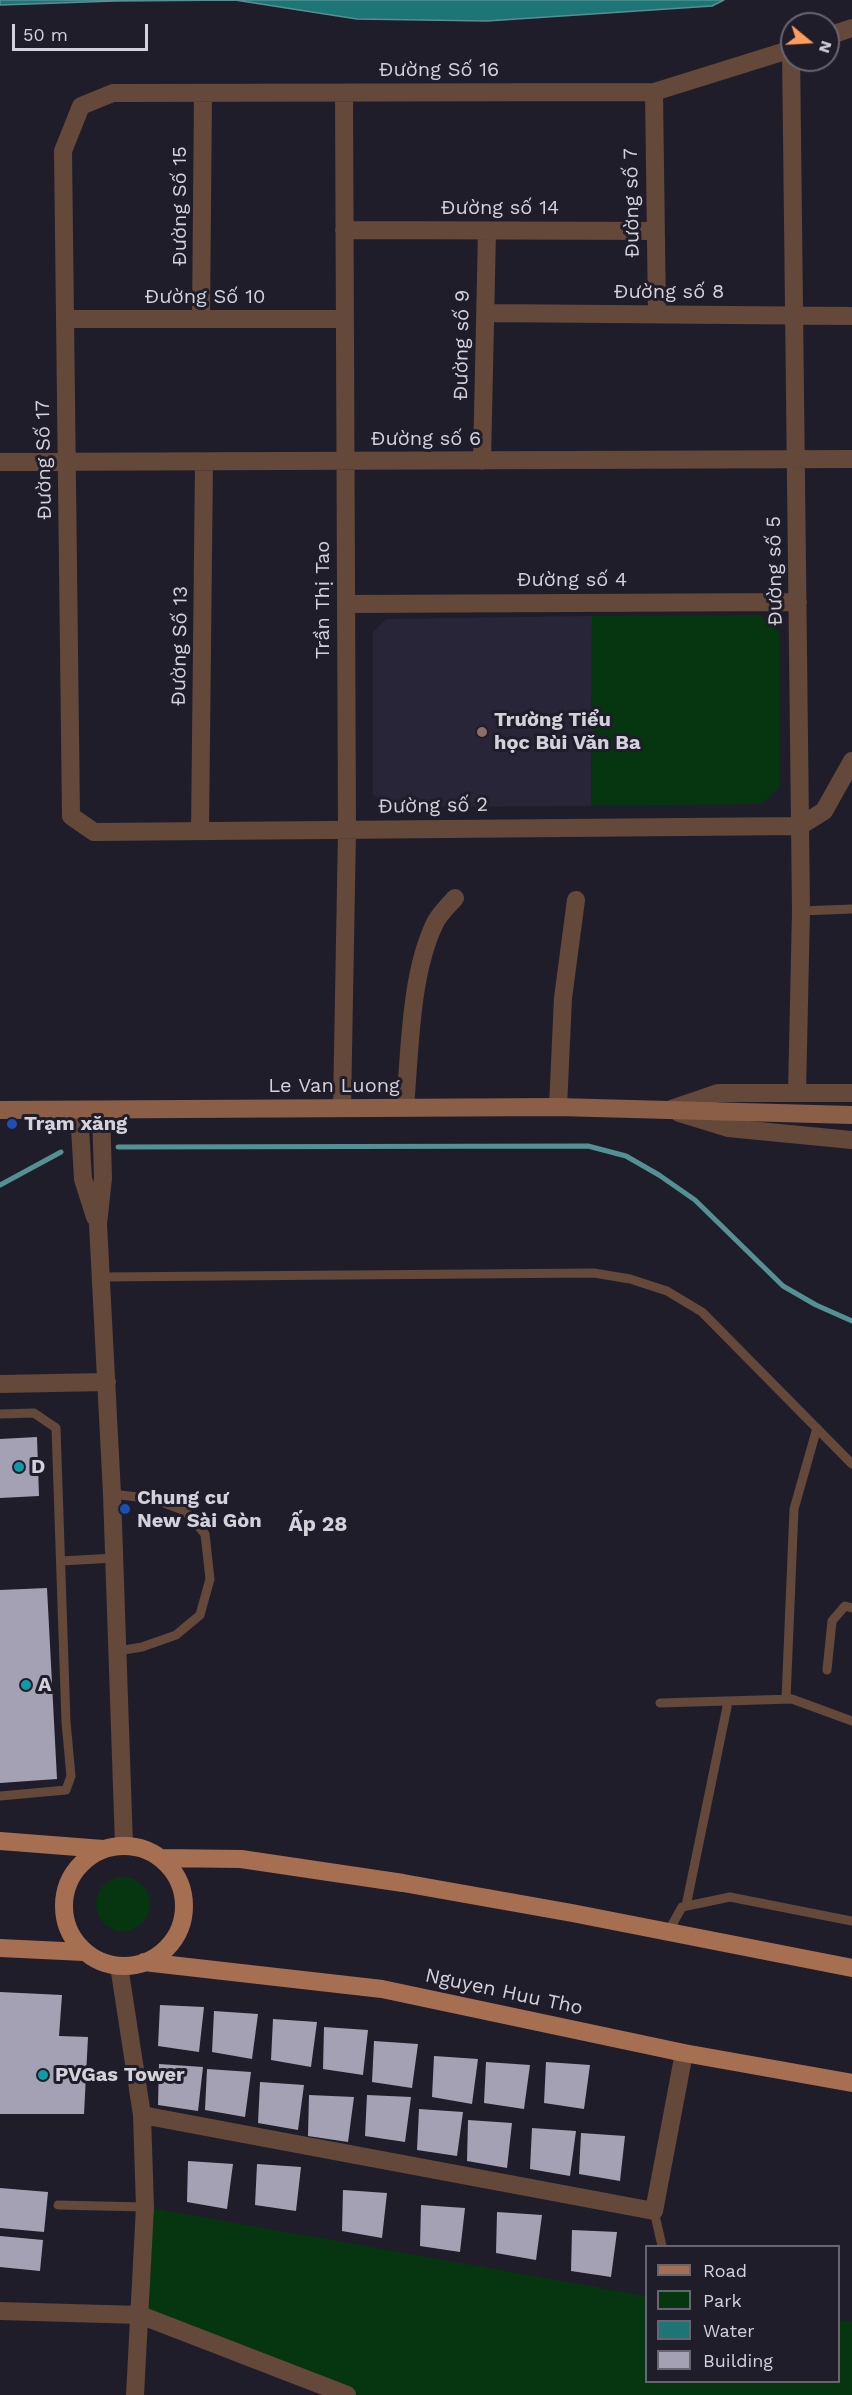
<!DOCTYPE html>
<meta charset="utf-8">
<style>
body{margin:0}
#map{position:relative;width:852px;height:2395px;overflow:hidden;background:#201d2b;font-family:"Work Sans",sans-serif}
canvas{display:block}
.legend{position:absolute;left:645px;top:2245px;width:195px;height:138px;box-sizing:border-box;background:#201d2b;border:2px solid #686571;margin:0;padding:8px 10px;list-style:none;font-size:18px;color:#d3d2db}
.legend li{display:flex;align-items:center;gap:12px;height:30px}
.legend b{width:30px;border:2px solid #686571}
.north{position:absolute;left:780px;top:12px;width:60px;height:60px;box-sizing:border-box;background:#201d2b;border:2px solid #686571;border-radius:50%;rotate:108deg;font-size:16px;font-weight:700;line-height:24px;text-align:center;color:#d3d2db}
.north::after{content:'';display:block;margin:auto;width:21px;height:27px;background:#ff9b5b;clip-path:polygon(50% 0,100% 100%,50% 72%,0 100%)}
.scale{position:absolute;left:12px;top:24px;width:136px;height:27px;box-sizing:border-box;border:3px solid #d3d2db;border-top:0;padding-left:8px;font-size:18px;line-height:21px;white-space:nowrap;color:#d3d2db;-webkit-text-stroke:4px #201d2b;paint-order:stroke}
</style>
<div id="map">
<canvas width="852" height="2395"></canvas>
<ul class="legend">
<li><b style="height:8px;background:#a76f51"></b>Road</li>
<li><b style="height:16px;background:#06360f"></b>Park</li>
<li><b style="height:16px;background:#1e7576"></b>Water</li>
<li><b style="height:16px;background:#a5a1b4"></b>Building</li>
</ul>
<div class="north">N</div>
<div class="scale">50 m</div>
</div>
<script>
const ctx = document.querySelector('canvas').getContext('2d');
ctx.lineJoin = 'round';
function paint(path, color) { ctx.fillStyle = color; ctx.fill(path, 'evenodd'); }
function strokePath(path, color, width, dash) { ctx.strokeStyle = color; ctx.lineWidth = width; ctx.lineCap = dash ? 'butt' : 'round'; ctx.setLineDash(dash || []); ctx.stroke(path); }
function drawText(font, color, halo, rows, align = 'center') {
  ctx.font = font + ' "Work Sans",sans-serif'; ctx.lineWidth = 6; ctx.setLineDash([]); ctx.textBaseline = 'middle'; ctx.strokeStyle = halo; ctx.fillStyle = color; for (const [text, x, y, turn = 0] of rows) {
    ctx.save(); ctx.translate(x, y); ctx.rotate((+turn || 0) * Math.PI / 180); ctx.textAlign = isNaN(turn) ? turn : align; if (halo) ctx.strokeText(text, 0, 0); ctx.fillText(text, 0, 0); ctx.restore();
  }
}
paint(new Path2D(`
 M592,616L591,806L387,807L373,794V632L386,619Z`), '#292538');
paint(new Path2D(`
 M760,615L779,632V788L761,804L591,806L592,616Z
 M96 1904a27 27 0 1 1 54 0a27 27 0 1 1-54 0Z
 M145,2207L646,2296V2382H838L839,2320L852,2322V2395H346L140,2315Z`), '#06360f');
const water = new Path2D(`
 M0,0H724L712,6L487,21L357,19L235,0L115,1L0,5Z`);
paint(water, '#1e7576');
strokePath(water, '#549194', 1.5);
strokePath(new Path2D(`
 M118,1147L588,1146L626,1156L659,1175L695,1200L783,1286L816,1305L852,1321
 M0,1185L61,1152`), '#549194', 5);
paint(new Path2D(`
 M37,1437L39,1496L0,1498V1439Z
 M47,1588L57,1779L0,1783V1590Z
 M0,1992L62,1995L59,2036L88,2037L84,2114H0Z
 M160,2005L204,2007L199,2052L158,2046Z
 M214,2011L258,2014L252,2059L212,2052Z
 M273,2019L317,2022L311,2067L271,2060Z
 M324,2027L368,2030L363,2075L323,2069Z
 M374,2041L418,2044L412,2088L372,2082Z
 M434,2056L478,2059L472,2104L432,2097Z
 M486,2062L530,2065L524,2109L484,2103Z
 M546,2062L590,2065L584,2109L544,2103Z
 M159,2064L203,2067L198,2111L158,2105Z
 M207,2069L251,2072L245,2117L205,2110Z
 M260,2082L304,2085L298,2130L258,2123Z
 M309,2095L354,2097L348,2142L308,2136Z
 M367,2095L411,2097L405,2142L365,2136Z
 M419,2109L463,2112L457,2156L417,2150Z
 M468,2120L512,2123L507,2168L467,2161Z
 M532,2128L576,2131L570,2176L530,2169Z
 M581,2133L625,2136L620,2181L579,2174Z
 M188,2161L233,2164L227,2209L187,2202Z
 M257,2164L301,2167L296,2211L255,2205Z
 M0,2188L48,2192L44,2232L0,2228Z
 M343,2190L387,2193L382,2238L342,2231Z
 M421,2205L465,2208L460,2252L420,2246Z
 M497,2212L542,2215L536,2260L496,2253Z
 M572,2230L617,2232L611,2277L571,2271Z
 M0,2236L43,2240L40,2271L0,2267Z`), '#a5a1b4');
strokePath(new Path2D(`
 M801,911L852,909
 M101,1277L594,1273L630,1279L667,1291L702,1312L852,1464
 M0,1414L34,1413L56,1428L66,1722L71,1776L66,1790L0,1796
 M112,1494L154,1499L185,1511L205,1534L210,1579L200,1615L176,1635L142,1647L118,1651
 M61,1561L115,1558
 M827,1670L832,1621L845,1606L852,1608
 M786,1699L794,1509L817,1428
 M660,1703L792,1699L852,1721
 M686,1906L728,1702
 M668,1932L682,1907L730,1897L852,1921
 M58,2205L145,2207
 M654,2211L662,2246`), '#64483a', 9);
strokePath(new Path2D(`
 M828,36L852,28
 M791,49L801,911L797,1093
 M792,49L654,92L113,93L81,106L63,151L71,816L94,832L800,826L824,811L852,761
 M654,92L657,314
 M344,230L655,231
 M486,313L852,316
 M65,319H345
 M201,319L203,93
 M482,461L487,231
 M0,462L852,459
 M346,604L798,602
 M200,831L204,462
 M405,1107C410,1051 410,974 435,923C439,914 448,906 455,898
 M558,1107L563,998L576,900
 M342,1108L347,830L344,93
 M671,1109L718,1093H852
 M101,1110L103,1178L98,1224L112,1494L124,1845
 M79,1111L83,1179L95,1217
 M679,1113L728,1128L852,1140
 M0,1384L107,1382
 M119,1966L142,2115L145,2207L135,2395
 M142,2115L654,2211L684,2053
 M0,2311L140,2315L347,2395`), '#64483a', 18);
strokePath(new Path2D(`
 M0,1110L558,1107L852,1115`), '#8a5e47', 18);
strokePath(new Path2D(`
 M0,1841L103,1849
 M64 1906a60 60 0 1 1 120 0a60 60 0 1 1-120 0Z
 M161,1858L241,1859L403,1883L572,1913L852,1968
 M0,1948L84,1952
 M144,1962L382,1989L684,2053L852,2083`), '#a76f51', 18);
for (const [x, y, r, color] of [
 [482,732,6,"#8d6e63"],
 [12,1124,6,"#1a4fb4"],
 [19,1467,6,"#0f9aa8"],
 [125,1509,6,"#1a4fb4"],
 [26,1685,6,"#0f9aa8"],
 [43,2075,6,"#0f9aa8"]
]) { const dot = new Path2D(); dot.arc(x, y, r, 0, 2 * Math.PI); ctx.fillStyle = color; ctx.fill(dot); strokePath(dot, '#201d2b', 2); }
drawText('20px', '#d3d2db', '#201d2b', [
 ["Đường Số 16",439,70],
 ["Đường số 7",632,203,-91],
 ["Đường Số 15",180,206,-90],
 ["Đường số 14",500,208],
 ["Đường số 8",669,292],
 ["Đường Số 10",205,297],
 ["Đường số 9",462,345,-89],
 ["Đường số 6",426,439],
 ["Đường Số 17",44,460,-91],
 ["Đường số 5",775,571,-91],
 ["Đường số 4",572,580],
 ["Trần Thị Tao",323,600,-90],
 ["Đường Số 13",180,646,-89],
 ["Đường số 2",433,806,-1],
 ["Le Van Luong",334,1086],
 ["Nguyen Huu Tho",504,1992,12]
]);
drawText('bold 20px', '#d3d2db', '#201d2b', [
 ["Trường Tiểu",494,720],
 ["học Bùi Văn Ba",494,743],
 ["Trạm xăng",24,1124],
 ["D",31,1467],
 ["Chung cư",137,1498],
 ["New Sài Gòn",137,1521],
 ["A",38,1685],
 ["PVGas Tower",55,2075]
], 'left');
drawText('bold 21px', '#d3d2db', '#201d2b', [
 ["Ấp 28",318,1525]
]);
</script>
